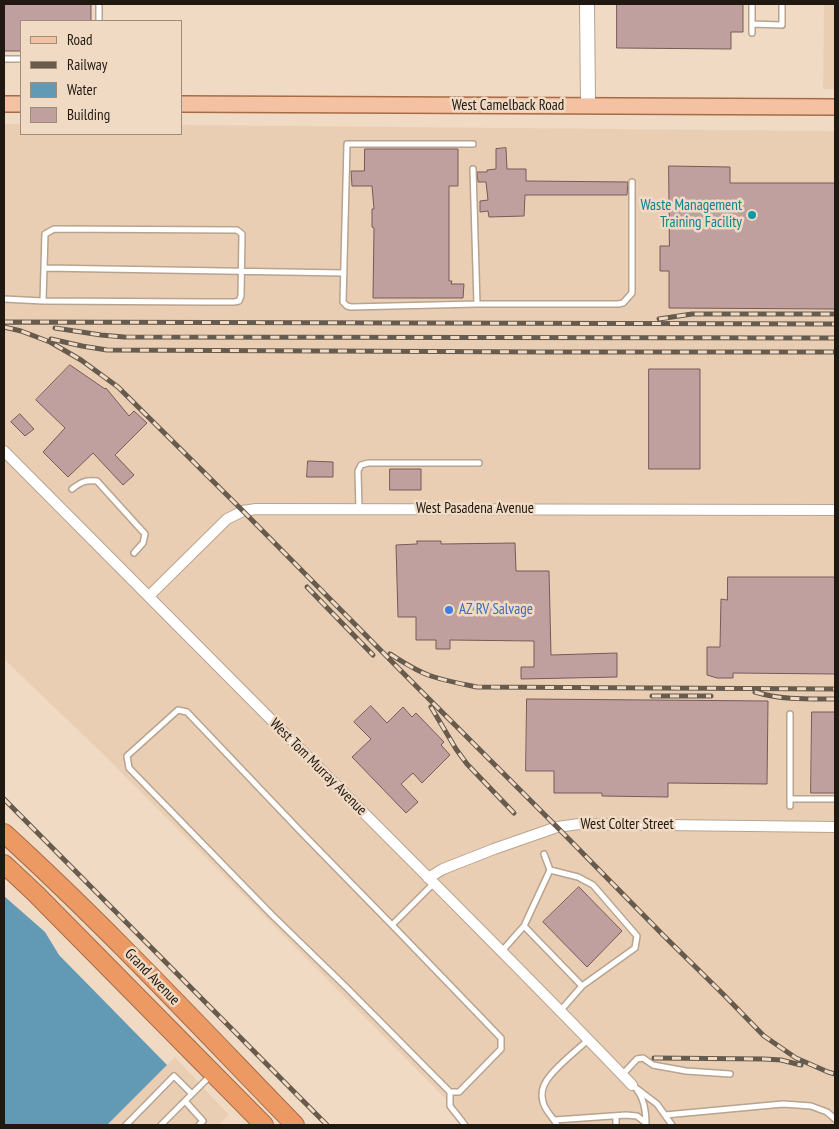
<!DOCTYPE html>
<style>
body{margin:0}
#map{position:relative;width:839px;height:1129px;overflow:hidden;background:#f0dac4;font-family:"PT Sans Narrow",sans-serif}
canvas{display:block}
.frame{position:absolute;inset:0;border:5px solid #201911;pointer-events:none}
.legend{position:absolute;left:20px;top:20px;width:162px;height:115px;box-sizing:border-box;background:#f0dac4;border:1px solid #9d8d7c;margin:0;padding:6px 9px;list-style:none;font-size:15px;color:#201911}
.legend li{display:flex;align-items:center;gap:10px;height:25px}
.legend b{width:25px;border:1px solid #9d8d7c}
</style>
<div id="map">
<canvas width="839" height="1129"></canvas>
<div class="frame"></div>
<ul class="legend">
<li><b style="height:6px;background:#f4c2a2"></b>Road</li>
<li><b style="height:6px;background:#675b4e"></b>Railway</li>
<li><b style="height:14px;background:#629ab5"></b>Water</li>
<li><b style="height:14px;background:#c0a09f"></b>Building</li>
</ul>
</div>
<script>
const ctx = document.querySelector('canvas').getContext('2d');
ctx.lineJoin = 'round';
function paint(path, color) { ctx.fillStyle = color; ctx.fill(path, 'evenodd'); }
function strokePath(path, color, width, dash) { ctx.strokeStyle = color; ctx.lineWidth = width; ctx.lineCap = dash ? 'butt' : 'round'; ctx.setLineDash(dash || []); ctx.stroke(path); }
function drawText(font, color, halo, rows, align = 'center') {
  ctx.font = font + ' "PT Sans Narrow",sans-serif'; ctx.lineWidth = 5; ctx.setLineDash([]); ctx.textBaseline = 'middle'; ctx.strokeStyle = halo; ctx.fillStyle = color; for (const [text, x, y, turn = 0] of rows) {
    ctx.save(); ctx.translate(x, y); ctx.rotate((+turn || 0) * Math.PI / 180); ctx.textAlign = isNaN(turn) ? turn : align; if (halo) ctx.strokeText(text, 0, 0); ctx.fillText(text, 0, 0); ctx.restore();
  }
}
paint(new Path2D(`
 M824,4H835V89H823Z
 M4,124H21V134H181V125L835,131V1125H472L105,756L4,659Z
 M175,1057L229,1115L218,1125H107Z`), '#eaceb3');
paint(new Path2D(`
 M4,896L45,932L59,955L167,1065L107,1125H4Z`), '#629ab5');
const building = new Path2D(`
 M4,4H91V21H21V51H4Z
 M617,4H743V32H731V49L617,48Z
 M506,148L507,169H526V181L628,182L627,195H525L524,216L489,217L488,211L480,212V201L488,200L486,182H478L477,172H487V170L496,169V149Z
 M365,149H458V186H449V281H452L451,284H464L463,298H373L374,228L372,227V209H374L372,186H352L351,171H364Z
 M669,166L730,167V183H835V309L669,308V271H660V246H669Z
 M70,365L105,389L106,388L129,416L134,411L147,423L115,455L134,475L123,485L93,453L68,477L43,452L65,428L36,400Z
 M649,369H700V469H649Z
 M20,414L34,429L25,436L11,422Z
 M308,461L333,462V477H307Z
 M390,469H421V490H390Z
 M417,541H441V544L515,543L516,571H549L551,655L617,653V677L521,679V667H534V641L450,640V649H436V640H416V617H398L396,545L417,544Z
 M728,577H835V674L733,673V678H717L707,675V647H720L721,599L727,600Z
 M527,699L768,701L767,784L668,783V797L602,796V793H554V771H526Z
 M371,706L387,723L403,707L412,717L416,713L444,742L441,745L450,755L422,783L413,773L401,784L418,802L406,813L352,757L371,739L354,722Z
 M812,712H835V793H811Z
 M579,887L622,931L587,967L543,922Z`);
paint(building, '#c0a09f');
strokePath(building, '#775a59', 1);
const lane = new Path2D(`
 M752,4V33
 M99,21V4
 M752,24L782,25V4
 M4,59H21
 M473,144H347L343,302L347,306L351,307L477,304H618L623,303L632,293V182
 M473,169L477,304
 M4,299L43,301L44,268L344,273
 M43,301L206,302H234L239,301L241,296L242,234L237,230L54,229L45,234L44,268
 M72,489C81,482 85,480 97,481L145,534L143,543L134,553
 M359,509L358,471L361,465L368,463H479
 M790,799H835
 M790,806V714
 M544,854L550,870L524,926L582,986L561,1010
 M550,870L578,877L593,885L637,936L635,948L582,986
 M392,925L303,834L187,712L178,710L127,756L129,768L272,915L346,987L450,1092H459L501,1049V1038L392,925L434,883
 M502,951L524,926
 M622,1075L637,1059L643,1058L653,1065L686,1071L730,1074
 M632,1085L657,1104L672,1125
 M637,1090C645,1100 646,1113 646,1125
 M450,1092V1106L465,1125
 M185,1101L203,1121L199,1125
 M665,1115L783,1104L811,1106L827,1112L835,1119
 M616,1116V1125
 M555,1120L626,1115L637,1116L646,1123
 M126,1125L174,1076L192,1094
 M161,1125L211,1075
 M557,1125C553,1117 545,1111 543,1102C541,1095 542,1087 547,1080C555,1067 576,1051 588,1040`);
const street = new Path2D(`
 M4,451C124,571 244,692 364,813C454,903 544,993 632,1085
 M149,596L227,519L243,511L256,509L835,510
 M428,878L443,869L494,849L557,827L579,824L835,827`);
const secondary = new Path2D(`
 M587,4L588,106`);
const primary = new Path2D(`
 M4,104H21
 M181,104L835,107`);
const highway = new Path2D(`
 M4,833C106,926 200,1027 295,1125
 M4,864L35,893L264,1125`);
strokePath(lane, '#b8a38e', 8);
strokePath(street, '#b8a38e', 12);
strokePath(secondary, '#b8a38e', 16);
strokePath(primary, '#a56c47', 18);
strokePath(highway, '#a56c47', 20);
strokePath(lane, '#fff', 5);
strokePath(street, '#fff', 10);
strokePath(secondary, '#fff', 14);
strokePath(primary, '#f4c2a2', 15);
strokePath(highway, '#ed9964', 18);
const rail = new Path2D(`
 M659,319L692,314H835
 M4,322L835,324
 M4,327L21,331L50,342L81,360L118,387L243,511L414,684L557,827L664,936L722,993L764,1036L796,1058L828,1072L835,1074
 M55,328L101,335L124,337L835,338
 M51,339L82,346L107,350L542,352H835
 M307,587L373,655
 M390,654C403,662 416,671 431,676C446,681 462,684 477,687L835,689
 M755,692C781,700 808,699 835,699
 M652,696H711
 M431,707L456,749L467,764L514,813
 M4,799L327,1125
 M654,1058L764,1059L781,1060L801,1065`);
strokePath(rail, '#675b4e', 5);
strokePath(rail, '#f0dac4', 3, [9]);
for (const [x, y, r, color] of [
 [752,215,5,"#0f9aa8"],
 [449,610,5,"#3f7fe0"]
]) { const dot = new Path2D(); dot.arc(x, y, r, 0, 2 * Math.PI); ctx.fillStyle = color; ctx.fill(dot); strokePath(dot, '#f0dac4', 2); }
drawText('15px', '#201911', '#f0dac4', [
 ["West Camelback Road",508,106],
 ["West Pasadena Avenue",475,509],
 ["West Tom Murray Avenue",318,767,45],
 ["West Colter Street",627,825],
 ["Grand Avenue",152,977,46]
]);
drawText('15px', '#0d838f', '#f0dac4', [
 ["Waste Management",742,206],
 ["Training Facility",742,223]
], 'right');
drawText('15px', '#366cbe', '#f0dac4', [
 ["AZ RV Salvage",459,610]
], 'left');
</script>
